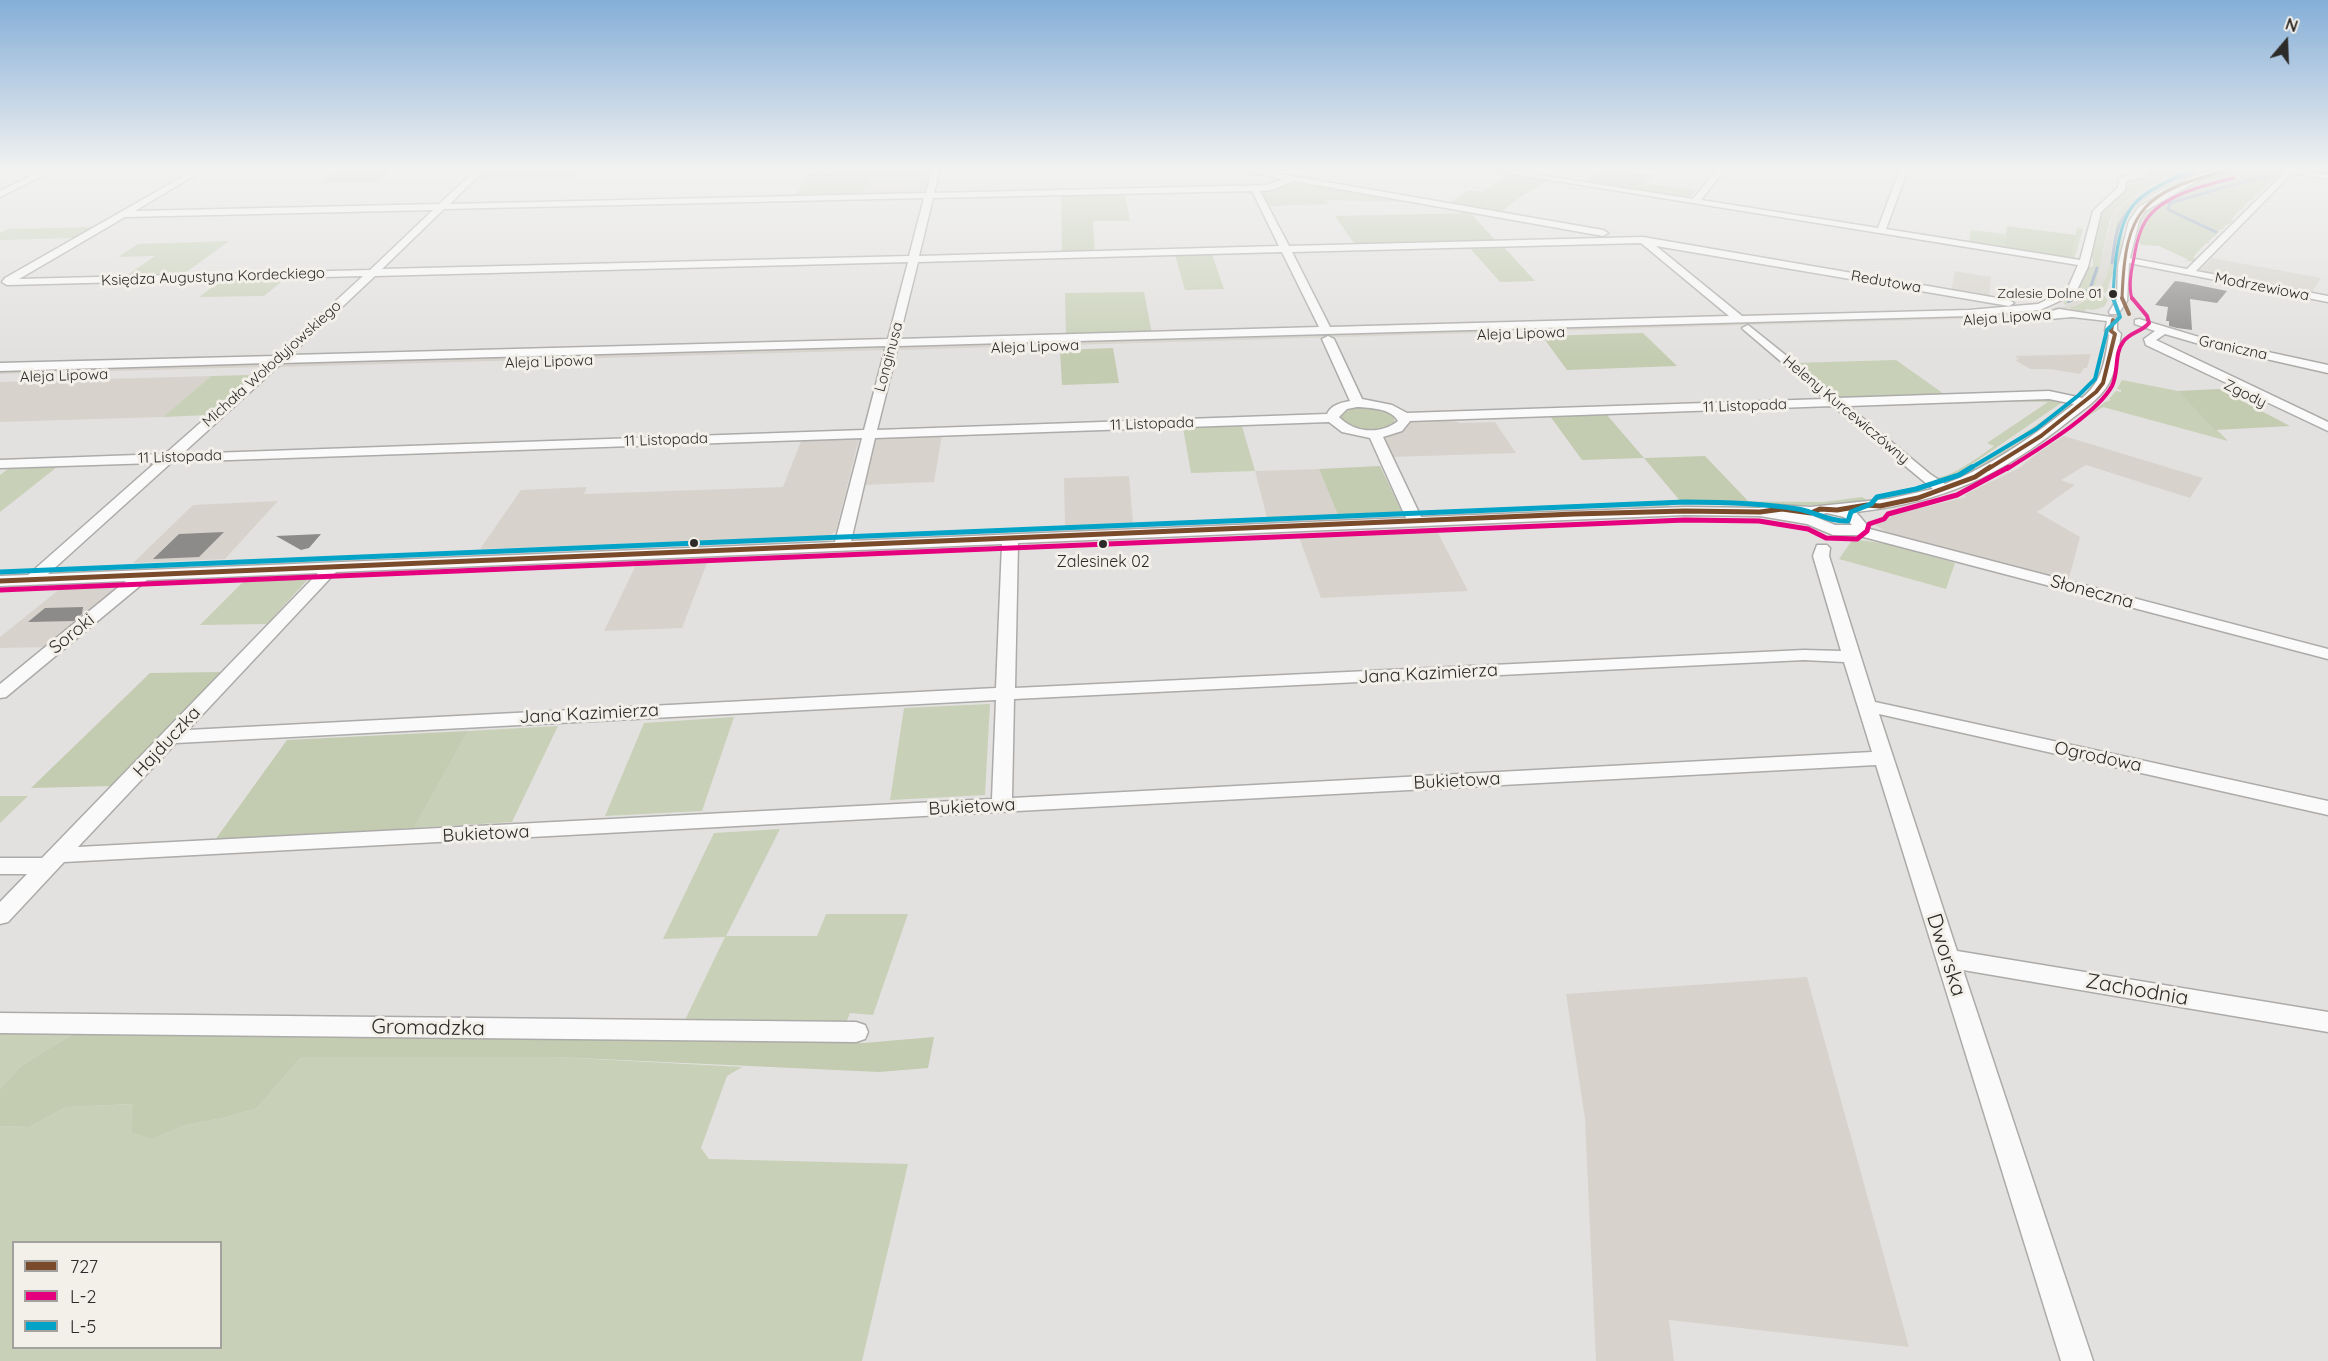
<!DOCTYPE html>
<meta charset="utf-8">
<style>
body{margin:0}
#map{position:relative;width:2328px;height:1361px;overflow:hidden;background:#e3e1df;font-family:Quicksand,sans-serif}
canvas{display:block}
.legend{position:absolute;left:12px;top:1241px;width:210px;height:108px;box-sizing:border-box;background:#f3f0ea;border:2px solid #a3a19d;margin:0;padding:8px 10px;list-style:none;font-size:18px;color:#2c2b29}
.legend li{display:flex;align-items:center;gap:12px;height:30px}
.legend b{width:30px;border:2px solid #a3a19d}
.north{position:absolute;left:2256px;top:12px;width:60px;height:60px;-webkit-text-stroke:4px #f3f0ea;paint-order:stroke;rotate:19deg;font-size:16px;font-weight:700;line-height:24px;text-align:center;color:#2c2b29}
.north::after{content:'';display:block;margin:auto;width:21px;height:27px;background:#2c2b29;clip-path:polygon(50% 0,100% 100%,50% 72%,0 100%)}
</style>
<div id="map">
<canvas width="2328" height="1361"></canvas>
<ul class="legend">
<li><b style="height:8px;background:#7a4b2a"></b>727</li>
<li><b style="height:8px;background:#e5007d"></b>L-2</li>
<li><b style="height:8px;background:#02a3c6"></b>L-5</li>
</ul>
<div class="north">N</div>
</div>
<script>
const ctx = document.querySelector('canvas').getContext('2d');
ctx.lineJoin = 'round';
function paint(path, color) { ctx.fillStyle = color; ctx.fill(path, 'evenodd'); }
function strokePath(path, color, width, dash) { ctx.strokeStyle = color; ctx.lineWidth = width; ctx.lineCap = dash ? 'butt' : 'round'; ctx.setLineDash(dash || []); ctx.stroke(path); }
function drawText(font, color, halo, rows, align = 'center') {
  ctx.font = font + ' Quicksand,sans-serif'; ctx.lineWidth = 6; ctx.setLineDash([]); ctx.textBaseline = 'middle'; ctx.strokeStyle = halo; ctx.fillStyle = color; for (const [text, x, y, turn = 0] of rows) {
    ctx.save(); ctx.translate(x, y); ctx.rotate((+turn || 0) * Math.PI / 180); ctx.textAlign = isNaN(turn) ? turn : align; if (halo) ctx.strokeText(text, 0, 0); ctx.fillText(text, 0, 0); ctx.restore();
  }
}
paint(new Path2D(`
 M2189,169H2199L2167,181L2122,208L2116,219L2109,268L2102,288L2098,294L2069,308L2059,310L2052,308L2065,306L2084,297L2102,257L2114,209L2145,189Z
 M931,171L923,195L862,196L872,172Z
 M2212,258L2321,278L2311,294L2208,274L2200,270Z
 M1955,271L1991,277L1989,299L1951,292Z
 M2036,311L2046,312L2026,317L899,350V345Z
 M886,345V350L279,367L285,361Z
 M2091,354L2087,368H2084L2080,374L2050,369H2030L2015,360L2019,359L2015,356Z
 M271,361L263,367L0,374V369Z
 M211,376L163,417L0,422V382Z
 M1448,419L1460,423L1495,422L1516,453L1393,457L1383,437L1400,431L1408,421Z
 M942,435L934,482L864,485L874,438Z
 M2064,436L2203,478L2190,498L2086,465L2061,480L2075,485L2037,512L2080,537L2068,582L1893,536L1875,525L1892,515L1966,497L1964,495L2019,468L2039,452Z
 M859,439L836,531L829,536L480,549L521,490L587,487L584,494L783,487L801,441Z
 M1319,469L1338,515L1267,518L1255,471Z
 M1129,476L1133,523L1065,526L1064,478Z
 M278,501L225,559L133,563L193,505Z
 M1437,531L1468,591L1321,598L1299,537Z
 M707,563L682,628L604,631L636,565Z
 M121,586L51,647L0,648V637L61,588Z
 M1807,977L1909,1347L1669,1320L1674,1361H1596L1585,1119L1566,994Z`), '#d7d3cc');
paint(new Path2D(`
 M339,169H393L377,182L319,183Z
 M2152,169H2189L2145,189L2114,209L2109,223L2096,284L2084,297L2065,305L2063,303L2079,290L2087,268L2093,266V258L2090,257L2102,210L2125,190L2126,180L2142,176Z
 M2199,169H2217C2189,176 2141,194 2126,221C2120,232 2124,240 2121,251C2120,256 2118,260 2116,264H2113V273L2106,293L2101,292L2108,300L2104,307L2093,310L2086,309L2085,311L2091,312L2077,311L2069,308C2113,292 2107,271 2115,231C2116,223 2116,216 2121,209C2131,196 2183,174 2199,169Z
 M872,172L862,196L794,198L809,173Z
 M1298,181L1415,202L1325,200L1324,197L1263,194L1265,190Z
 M97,227L77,238L0,240V233L8,229Z
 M2077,228L2083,229L2074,260L1969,243L1971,230L2006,234L2004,248L2071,258Z
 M229,241L181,276L123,278L155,256L118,257L138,244Z
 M1212,254L1224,289L1185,290L1175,255Z
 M287,277L264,296L199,297L224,278Z
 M1144,292L1152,334L1066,336L1065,293Z
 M1896,360L1947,396L1838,400L1792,363Z
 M252,375L208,415L163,417L211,376Z
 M2122,380L2178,391L2228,441L2103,407L2086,417L2105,402L2111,400L2109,399L2116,391L2121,392V390L2117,389Z
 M2058,398L2064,401L1968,467L1966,472C1954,478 1946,482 1932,477C1948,481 1981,455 1994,446L1987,443L2048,402L1971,401Z
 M2067,404L2071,405L2008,450L1971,473L1973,468Z
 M1242,426L1255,471L1191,473L1183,428Z
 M57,467L0,512V475L8,469Z
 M1862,497L1867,500C1812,509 1755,504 1698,505L1695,501L1823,502Z
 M1667,502L1670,506L1547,509L1545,507Z
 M1853,539L1887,544L1955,563L1946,589L1839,559Z
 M309,578L267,624L200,625L244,581Z
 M990,704L985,795L890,800L904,708Z
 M734,717L702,811L605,816L644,723Z
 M558,726L512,822L414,828L468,731Z
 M0,796H28L0,823Z
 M780,829L726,936H817L826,914H908L873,1015L850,1013L845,1025L684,1022L725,937L663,939L714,833Z
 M0,1032H76L21,1066L0,1089Z
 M301,1057H556L742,1067L727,1076L701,1148L709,1159L908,1164L862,1361H0V1126L29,1127L66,1107L134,1104L153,1139L185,1125L222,1118L256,1109ZM14,1242H220V1348H14Z`), '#c8d0b7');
paint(new Path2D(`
 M486,169H588L571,177L475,179Z
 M1603,169L1652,175L1645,183L1696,190L1689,199L1586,183Z
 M2244,169H2267L2282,172L2252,199L2254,200H2250L2242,209L2244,210H2240L2231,220L2234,221L2223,227L2225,229H2221L2215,235L2218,236H2214L2208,242L2211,243H2206L2193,257L2196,260L2194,262L2183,260H2189L2159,246L2141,245C2122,201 2212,175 2244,169Z
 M1510,174L1548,180L1519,198L1500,213L1448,204L1468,190L1482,192Z
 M1125,193L1130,221H1093L1095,253L1062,254L1061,195Z
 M1263,194L1324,197L1329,204L1268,206Z
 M1470,213L1498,243L1356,246L1335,216Z
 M2007,226L2076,235L2071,259L2004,249Z
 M1503,246L1535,281L1500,282L1469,247Z
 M1643,333L1677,366L1567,370L1542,336Z
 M1113,348L1119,383L1062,385L1060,350Z
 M2219,389L2290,426L2215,430L2178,391Z
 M1366,407L1391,414L1394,417V422C1380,435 1357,430 1342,420L1341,414L1353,408Z
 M1607,415L1644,458L1705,456L1748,501L1681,502L1644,458L1582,460L1550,416Z
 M1380,466L1402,512L1338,515L1319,469Z
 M222,672L113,786L31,788L150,673Z
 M468,731L414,828L215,840L287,740Z
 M76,1032L864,1043L934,1037L928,1068L879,1072L556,1057H301L256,1109L222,1118L185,1125L153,1139L132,1132L133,1104L66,1107L29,1127L0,1126V1089L21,1066Z`), '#c3cbb0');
strokePath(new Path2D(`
 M2301,169L2328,173
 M2216,232L2171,211L2168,209L2170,203L2267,175
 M2112,263C2114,251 2114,238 2119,226C2134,193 2173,178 2206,169
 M2072,299L2090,289L2097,268`), '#90a4be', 3);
strokePath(new Path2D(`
 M2069,301L2075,298`), '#90a4be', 4);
paint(new Path2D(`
 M2175,281L2183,282L2227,291L2217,303L2190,299L2192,330L2177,328L2169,326V321H2166L2168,307L2155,305Z
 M224,532L199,557L153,559L179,534Z
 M321,534L309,548L301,550L276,536Z
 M83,607L82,614L74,621L28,622L45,608Z`), '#8c8b89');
const minor = new Path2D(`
 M46,169H56L0,197V191Z
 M196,169H205L135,211L439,204L477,169H485L450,204L926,193L932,169H940L934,193L1267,185L1283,179L1235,169H1252L1603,230L1608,233L1603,236L1294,181L1271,190L1260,191L1289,246L1643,237L2009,300L2014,303L2009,306L1656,246L1742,316L1969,310L2038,304L2067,290L2078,265L1482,169H1500L1693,199L1717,169H1725L1701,200L1878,228L1900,169H1908L1886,229L2080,260L2093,211L2118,187L2119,178L2143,169H2152L2145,176L2126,181L2125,190L2101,212L2088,267L2075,294L2040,310L1969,316L898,346L877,430L1327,414C1331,405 1340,403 1350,401L1322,339L1328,336L1334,339L1362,399L1392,405L1407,413L1825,399L1744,330L1742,328L1748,325L1839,398L2049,391L2082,398C2103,381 2105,360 2109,335L2105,331L2107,321L2072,317L2027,321L2021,318C2031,311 2049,313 2059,309L2117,318V330L2121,334C2118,350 2117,368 2109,383C2100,399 2084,409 2070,420C2000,476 1945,502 1856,512L1867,525L1866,528L2328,649V659L1856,535H1833L1807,524L1760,516L1685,515L1018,543L1015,688L1804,650L1841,651L1813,556L1817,545H1827L1830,548L1829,556L1875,702L2328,801V815L1879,714L1957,951L2328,1012V1032L1963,970L2093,1361H2061L1876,765L64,862L8,922L0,924V902L27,874H0V858H42L318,573L147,580L6,697L0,698V684L126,581L0,586V576L28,575L155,463L0,468V460L165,454L268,363L0,371V363L276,356L363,276L7,285L2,282L5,278ZM1252,191L1279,246L919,256L933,198ZM924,198L909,256L382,269L444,209ZM433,210L370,270L19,279L125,217ZM1641,243L1729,316L1330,327L1292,252ZM1282,252L1319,327L899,339L918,262ZM908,262L888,339L291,355L375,276ZM886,346L864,430L182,454L282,363ZM2049,399L2074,404C2034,435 1994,465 1945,484L1930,474L1848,406ZM1833,406L1933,489L1888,499L1810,507L1778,505L1759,508L1685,507L1421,517L1383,437L1402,431L1410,421ZM1357,407C1370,408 1391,408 1398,421C1381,435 1354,433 1339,417L1347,409ZM1329,422L1342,432L1370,438L1406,518L851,541L875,438ZM862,438L835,542L48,574L172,462ZM1827,513L1844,517L1852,525H1835L1813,516ZM1002,544L996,688L188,730L336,572ZM1804,660L1844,662L1872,752L1012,798L1014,699ZM996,700L992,799L78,847L176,743Z
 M2223,169H2236L2199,180L2145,211L2139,221L2130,258L2187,269L2285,172L2279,169H2295L2328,175V179L2292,173L2196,271L2328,296V302L2129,263L2127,301L2118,314H2110L2109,312L2117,299L2118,266L2129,221L2139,207L2193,176Z
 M2139,319L2199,337L2328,365V373L2196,343L2165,334L2156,340L2328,422V431L2146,345L2144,339L2155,331L2135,324V320Z
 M0,1013L856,1022L865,1025L868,1032L865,1039L856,1042L0,1033Z`);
strokePath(minor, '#acaba9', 3);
paint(minor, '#fbfafa');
strokePath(new Path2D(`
 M2122,299C2125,207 2143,192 2232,169`), '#7a4b2a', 3);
strokePath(new Path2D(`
 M2122,298L2129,314
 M1988,469L2041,436L2096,392L2103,383L2115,334L2111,331L2113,320`), '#7a4b2a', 4);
strokePath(new Path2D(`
 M0,581L1574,514L1685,511L1760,512L1782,509L1811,513L1820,509L1837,510L1867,505L1880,506L1918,498L1975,477L1990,467`), '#7a4b2a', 5);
strokePath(new Path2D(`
 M2132,299C2128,286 2131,271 2134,258C2136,245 2139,230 2147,219C2163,195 2208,184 2234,178`), '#e5007d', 3);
strokePath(new Path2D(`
 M2007,469C2035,451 2096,415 2112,386C2119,372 2114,354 2123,342C2130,332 2142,332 2149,323L2147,316L2132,298`), '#e5007d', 4);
strokePath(new Path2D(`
 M0,590L1685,520L1759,521L1808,529L1826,538L1857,539L1867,531L1869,524L1884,519L1888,514L1957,495L2009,467`), '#e5007d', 5);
strokePath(new Path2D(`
 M2113,299C2114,272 2116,220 2138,200C2154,186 2176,177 2196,169`), '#02a3c6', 3);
strokePath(new Path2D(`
 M1969,469L2036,429L2079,395L2095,379L2107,330L2120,317L2113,298`), '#02a3c6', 4);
strokePath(new Path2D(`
 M0,572L1685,502C1723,502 1761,503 1798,509C1815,512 1830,522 1848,521L1851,512L1871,504L1877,497L1916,489L1959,475L1972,467`), '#02a3c6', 5);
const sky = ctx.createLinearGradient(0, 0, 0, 359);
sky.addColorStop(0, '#85aed7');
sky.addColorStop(0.47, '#f2f2f1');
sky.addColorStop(1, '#f2f2f100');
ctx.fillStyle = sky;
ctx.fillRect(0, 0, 2328, 359);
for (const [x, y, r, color] of [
 [2113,294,5,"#2c2b29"],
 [694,543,5,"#2c2b29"],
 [1103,544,5,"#2c2b29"]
]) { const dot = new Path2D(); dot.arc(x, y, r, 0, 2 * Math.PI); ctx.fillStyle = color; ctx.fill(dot); strokePath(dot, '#f3f0ea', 2); }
drawText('14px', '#2c2b29', '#f3f0ea', [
 ["Zalesie Dolne 01",2102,294]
], 'right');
drawText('15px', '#2c2b29', '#f3f0ea', [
 ["Księdza Augustyna Kordeckiego",213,277,-2],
 ["Redutowa",1886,282,10],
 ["Modrzewiowa",2262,287,11],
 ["Aleja Lipowa",2007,318,-4],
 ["Aleja Lipowa",1521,334,-2],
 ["Aleja Lipowa",1035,347,-2],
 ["Graniczna",2233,348,12],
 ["Longinusa",889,357,-75],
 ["Aleja Lipowa",549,362,-2],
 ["Michała Wołodyjowskiego",272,364,-42],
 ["Aleja Lipowa",64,376,-2],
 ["Zgody",2245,394,26],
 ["11 Listopada",1745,406,-2],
 ["Heleny Kurcewiczówny",1846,410,40],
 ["11 Listopada",1152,424,-2],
 ["11 Listopada",666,440,-2],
 ["11 Listopada",180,457,-2]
]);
drawText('16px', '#2c2b29', '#f3f0ea', [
 ["Zalesinek 02",1103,562]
]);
drawText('18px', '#2c2b29', '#f3f0ea', [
 ["Słoneczna",2092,592,15],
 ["Soroki",72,634,-39],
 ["Jana Kazimierza",1428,674,-3],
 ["Jana Kazimierza",589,714,-3],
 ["Hajduczka",167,742,-47],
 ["Ogrodowa",2098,757,12],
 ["Bukietowa",1457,781,-3],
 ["Bukietowa",972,807,-3],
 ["Bukietowa",486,834,-3]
]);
drawText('21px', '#2c2b29', '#f3f0ea', [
 ["Dworska",1946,955,72],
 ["Zachodnia",2137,990,10],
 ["Gromadzka",428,1028,1]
]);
</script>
